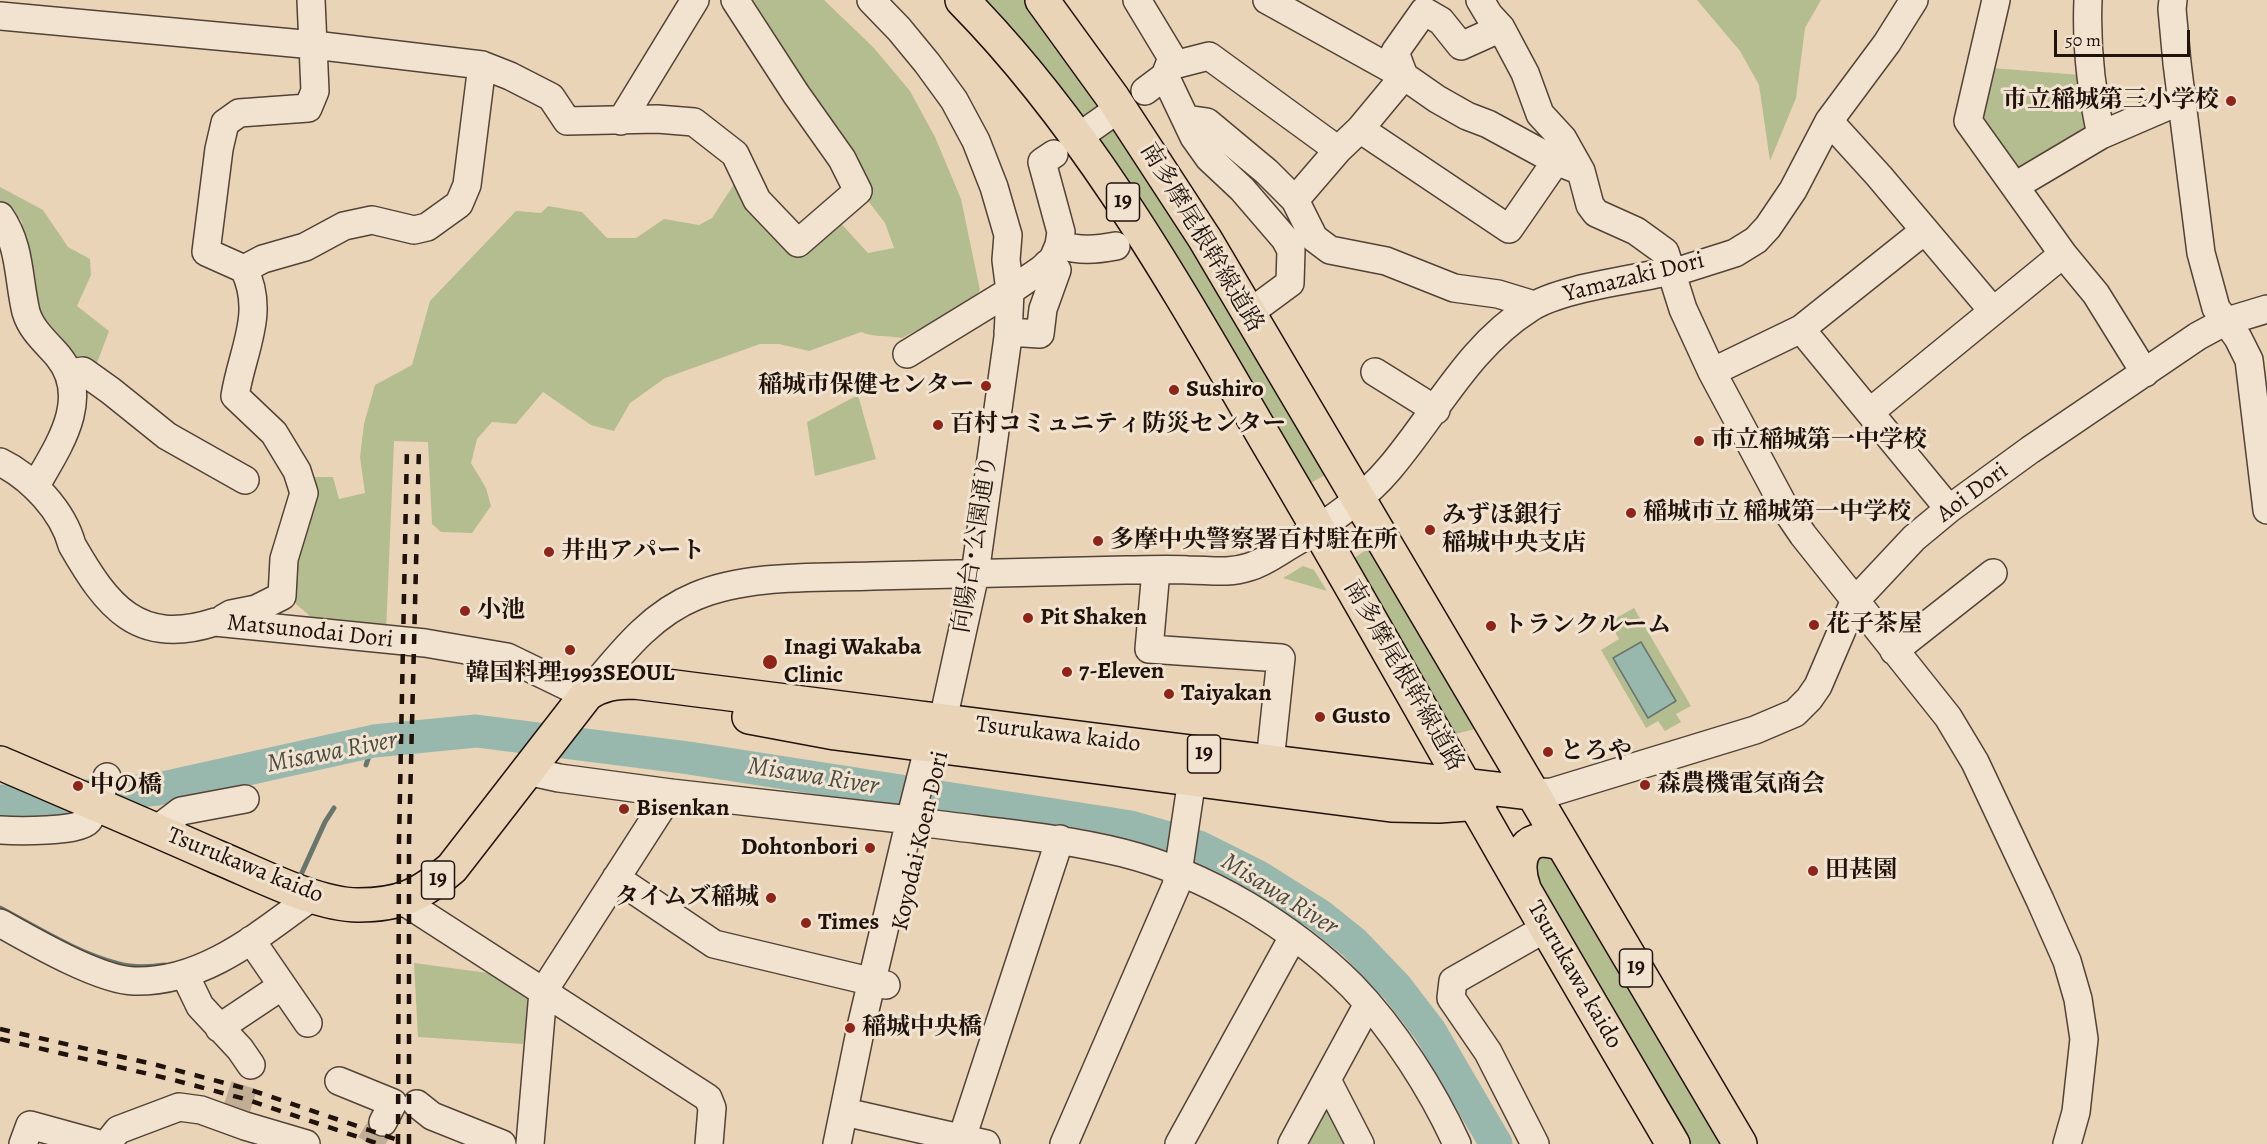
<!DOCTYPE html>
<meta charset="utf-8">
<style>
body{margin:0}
#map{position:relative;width:2267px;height:1144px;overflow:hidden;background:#ead4b7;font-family:Alegreya,serif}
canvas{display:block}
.scale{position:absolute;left:2054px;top:30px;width:136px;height:27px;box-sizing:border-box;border:3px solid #21120c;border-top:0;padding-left:8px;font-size:18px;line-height:21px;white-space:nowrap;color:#21120c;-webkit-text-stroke:4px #f1e3d0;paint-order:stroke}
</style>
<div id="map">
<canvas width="2267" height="1144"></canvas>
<div class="scale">50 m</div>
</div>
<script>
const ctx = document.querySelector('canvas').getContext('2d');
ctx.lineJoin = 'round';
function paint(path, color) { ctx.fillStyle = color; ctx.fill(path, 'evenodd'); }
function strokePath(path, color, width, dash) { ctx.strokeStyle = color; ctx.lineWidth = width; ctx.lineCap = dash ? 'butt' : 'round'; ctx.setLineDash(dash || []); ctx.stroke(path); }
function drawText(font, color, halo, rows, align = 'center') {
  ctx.font = font + ' Alegreya,"Noto Serif JP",serif'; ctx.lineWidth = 6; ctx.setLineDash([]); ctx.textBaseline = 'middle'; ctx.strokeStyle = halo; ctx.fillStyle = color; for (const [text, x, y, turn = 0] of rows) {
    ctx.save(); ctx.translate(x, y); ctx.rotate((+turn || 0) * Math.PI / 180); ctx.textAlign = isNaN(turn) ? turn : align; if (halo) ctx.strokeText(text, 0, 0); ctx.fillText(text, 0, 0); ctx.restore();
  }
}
paint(new Path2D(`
 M745,0H824L874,48L910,91L935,137L961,199L980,290L971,303L902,338C887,335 875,338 861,332L809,351L779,344H760L665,378L630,403L614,431L591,425L543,392L516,424L492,422L477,439L471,463L486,488L491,506L472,533L441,532L432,524L428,442L394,441L386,633L319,624L296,604L289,577L311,501L314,477H333L339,499L365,493L360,457L364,424L375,385L412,365L430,301L516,211L541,213L548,206L582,212L607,238H636L664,219L699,225L712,218L738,178L796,251L836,218L868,253L894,248L885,223L865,197Z
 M974,0H1030L1104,101L1076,120Z
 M1697,0H1821L1805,28L1796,98L1770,161L1759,85L1740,51Z
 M1992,68L2081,75L2090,129L2014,172L1985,133L1980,109Z
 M1119,122L1327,474L1303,487L1092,141Z
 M0,187L43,210L68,247L90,259L91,275L77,306L109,331L97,363L75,358L39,312L22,222L12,208L0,203Z
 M858,395L876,459L815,476L807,422Z
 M1372,546L1475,729L1447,736L1354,558Z
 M1303,566L1314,570L1327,591L1283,578Z
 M1634,608L1691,706L1676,714L1681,722L1665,731L1658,721L1646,728L1601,650L1619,639L1609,622Z
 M1546,848L1726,1144H1682L1526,863Z
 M414,963L488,973L532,996L523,1044L418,1037Z
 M1323,1098L1354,1144H1300Z`), '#b4bd90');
const water = new Path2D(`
 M1641,642L1676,701L1648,718L1613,658Z`);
paint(water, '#98b8ae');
strokePath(water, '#68766d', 1.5);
strokePath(new Path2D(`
 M366,765L374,741
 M299,879L325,822L334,808
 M0,908C38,928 77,953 119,964C134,968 150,967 165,965`), '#68766d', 5);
strokePath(new Path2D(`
 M0,801L30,802L158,789L374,741L476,731L689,758L1131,827L1199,847L1257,876L1319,915L1354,943L1397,988L1430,1031L1496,1144`), '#98b8ae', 33);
strokePath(new Path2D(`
 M236,1111L251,1065
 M370,1144L383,1122`), '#c2ad95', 27, [27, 14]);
const minor = new Path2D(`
 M311,0L315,91L308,108L239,113L225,123L219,149L206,252L244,269L263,259L305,247L344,226L372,220L414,230L427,227L459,204L467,185L482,65
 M1137,0L1172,58L1165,76L1145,91
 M1267,0L1404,76L1437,99L1467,116L1488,124L1556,161L1581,171
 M1996,0L1968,121L2063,254L2096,294L2145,373
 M2088,0C2086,46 2091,90 2101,135
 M2173,0L2172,9L2177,63L2201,253L2216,308L2238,338L2249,360L2267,510
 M0,16L314,45L482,65L510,76L551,97L567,121L657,119L694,122L735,154L757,200L798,243L858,191L842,159L796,94L735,0
 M1501,28L1525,73L1540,114L1563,139L1581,171L1590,205L1596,213L1636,231L1665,252L1683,309L1712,372L1786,510L1803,535L1948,717L1975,762L2040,900L2067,961L2078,999L2084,1039L2076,1112L2067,1144
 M1170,66L1209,56L1338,150L1360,129L1404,76L1395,52L1424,11L1441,21L1461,46L1501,28L1489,15L1480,0
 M1165,76L1194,137L1209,158L1242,189L1285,239L1291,250L1290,283L1248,314
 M1186,119L1207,122L1267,172L1295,200L1314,238L1330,250L1386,261L1454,288L1498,294L1534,305
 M621,121L695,0
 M1829,121L1879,176L1993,311
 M1360,129L1509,229L1556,161
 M1087,131L1111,114
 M2015,186L2101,135L2182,100
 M1295,200L1338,150
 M0,216C21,246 18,279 26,312C31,330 47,343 58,356C93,399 57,448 35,487
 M1059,245C1080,251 1095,250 1116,246
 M1801,329L1949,509
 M1008,332L1040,334L1043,309L1057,270L1047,264
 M907,354L1010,291L1042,269L1053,259L1059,245L1061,232L1042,162L1054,154
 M1375,372L1436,410
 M1712,372L1801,329L1924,231
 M68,373L83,371L111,391L167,436L245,480
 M1870,412L2063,254
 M0,462C31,477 63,511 72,545C107,606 138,647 215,622L425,643L507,657L573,689L587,694C619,656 649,615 696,596C748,574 818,578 873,576C957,574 1042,572 1126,570C1146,570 1167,569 1188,570C1209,570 1228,574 1249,567C1264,563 1278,552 1292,544C1327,524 1363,500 1389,469C1436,414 1468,347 1530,308C1559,289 1625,281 1661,273H1672L1735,253L1756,240L1768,227L1793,190L1829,121L1887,43L1914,0
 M1156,570L1149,649L1281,658L1270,762
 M224,618L231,614L256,609L282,596L284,559L304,493L297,471L274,433L235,396C242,351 266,313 244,269
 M1894,651L1993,573
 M527,771L559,778L671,793L910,820
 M1531,793L1552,792L1755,730L1795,713L1809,699L1818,686L1854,602L1914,538L1949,509L2030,450L2198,336L2224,322L2267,309
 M926,823C992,832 1059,837 1123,853C1206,874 1292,926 1352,986C1393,1028 1433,1091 1457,1144
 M0,830C16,831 79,832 88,821C96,811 102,789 107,777
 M156,830L181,811L245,799
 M616,878L714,944L886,985
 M403,901L708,1098L712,1108L709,1144
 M0,923C32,941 99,980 134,981C204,983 260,934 313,896
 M251,940L308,1023
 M185,975L200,1006L240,1049L251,1065
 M219,1028L282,986
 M1327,1080L1360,1144
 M339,1081L393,1103L383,1122
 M417,1104L432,1116L502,1144
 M858,1115L986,1144
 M962,1138L1060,839
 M23,1144L30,1125L99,1144
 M107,1144L118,1130L179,1107L201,1110L245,1126L306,1144
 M530,1144L543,992L671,793
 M837,1144L861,1027L910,820L929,745L943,720L975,574L1008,337L1010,291L1006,260L1008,235L994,187L976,141L954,100L927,63L899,29L871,0
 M1064,1144L1176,886L1192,779
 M1179,1144L1293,937
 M1292,1144L1368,1004
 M1535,1144L1488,1052L1451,998L1453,981L1546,928`);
const major = new Path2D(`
 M962,0C1093,133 1182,297 1276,457C1353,587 1427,720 1502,851C1558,949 1616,1047 1673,1144
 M1042,0L1113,98L1205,239L1740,1144
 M749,717L835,733L1391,805L1439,806L1480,803
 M0,763C72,794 145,825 217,857C256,873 316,905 358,905C401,905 420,895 452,868L587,694C602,684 616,682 634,682C933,719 1232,759 1531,793
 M1524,888C1512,856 1527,829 1563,845`);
strokePath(minor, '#534237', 30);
strokePath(major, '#21120c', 36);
strokePath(minor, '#f1e3d0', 27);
strokePath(major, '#ead4b7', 33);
strokePath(new Path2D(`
 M0,1029L153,1064L251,1090L404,1142
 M0,1039L170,1079L245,1099L379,1144
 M398,1144L399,842L407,447
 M409,1144V842L419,447`), '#21120c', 4.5, [10, 10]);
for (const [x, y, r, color] of [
 [2231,101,6,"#8f2418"],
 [986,386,6,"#8f2418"],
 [1174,390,6,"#8f2418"],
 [938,425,6,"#8f2418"],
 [1699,441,6,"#8f2418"],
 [1631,513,6,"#8f2418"],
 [1430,530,6,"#8f2418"],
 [1098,541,6,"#8f2418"],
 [549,552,6,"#8f2418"],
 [465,611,6,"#8f2418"],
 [1028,618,6,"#8f2418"],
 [1814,625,6,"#8f2418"],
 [1491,626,6,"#8f2418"],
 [570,650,6,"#8f2418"],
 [770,662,8,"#8f2418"],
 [1067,672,6,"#8f2418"],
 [1169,694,6,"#8f2418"],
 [1320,717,6,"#8f2418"],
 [1548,752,6,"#8f2418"],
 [1645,785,6,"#8f2418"],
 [78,786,6,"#8f2418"],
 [624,809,6,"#8f2418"],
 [870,848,6,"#8f2418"],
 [1813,871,6,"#8f2418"],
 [771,898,6,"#8f2418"],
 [806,923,6,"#8f2418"],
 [850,1028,6,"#8f2418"]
]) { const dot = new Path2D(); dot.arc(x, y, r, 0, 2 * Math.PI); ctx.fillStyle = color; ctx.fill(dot); strokePath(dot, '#f1e3d0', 2); }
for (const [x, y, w] of [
 [1123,202,33],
 [1204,754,33],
 [438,880,33],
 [1636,968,33]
]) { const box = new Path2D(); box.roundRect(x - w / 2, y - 19, w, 38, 4.5); ctx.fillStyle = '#f1e3d0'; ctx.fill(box); strokePath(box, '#21120c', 1.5); }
drawText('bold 22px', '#21120c', null, [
 ["19",1123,202],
 ["19",1204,754],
 ["19",438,880],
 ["19",1636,968]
]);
drawText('bold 24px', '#21120c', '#f1e3d0', [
 ["市立稲城第三小学校",2219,101,"right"],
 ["稲城市保健センター",974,386,"right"],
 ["Sushiro",1186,390],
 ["百村コミュニティ防災センター",950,425],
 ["市立稲城第一中学校",1711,441],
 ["稲城市立 稲城第一中学校",1643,513],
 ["みずほ銀行",1442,516],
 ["稲城中央支店",1442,544],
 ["多摩中央警察署百村駐在所",1110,541],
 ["井出アパート",561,552],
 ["小池",477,611],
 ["Pit Shaken",1040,618],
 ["花子茶屋",1826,625],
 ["トランクルーム",1503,626],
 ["Inagi Wakaba",784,648],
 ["Clinic",784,676],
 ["7-Eleven",1079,672],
 ["韓国料理1993SEOUL",570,674,"center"],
 ["Taiyakan",1181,694],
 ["Gusto",1332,717],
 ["とろや",1560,752],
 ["森農機電気商会",1657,785],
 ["中の橋",90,786],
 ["Bisenkan",636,809],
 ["Dohtonbori",858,848,"right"],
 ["田甚園",1825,871],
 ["タイムズ稲城",759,898,"right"],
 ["Times",818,923],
 ["稲城中央橋",862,1028]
], 'left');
drawText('24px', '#21120c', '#f1e3d0', [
 ["南多摩尾根幹線道路",1201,238,59],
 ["Yamazaki Dori",1634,278,-14],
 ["Aoi Dori",1973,493,-37],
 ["向陽台･公園通り",976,544,-81],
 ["Matsunodai Dori",310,632,6],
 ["南多摩尾根幹線道路",1403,676,60],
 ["Tsurukawa kaido",1058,735,7],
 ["Koyodai Koen Dori",921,841,-77],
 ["Tsurukawa kaido",245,866,22],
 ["Tsurukawa kaido",1574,975,60]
]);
drawText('italic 26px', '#4b4c45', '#f1e3d0', [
 ["Misawa River",332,753,-11],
 ["Misawa River",813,777,9],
 ["Misawa River",1279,895,32]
]);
</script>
